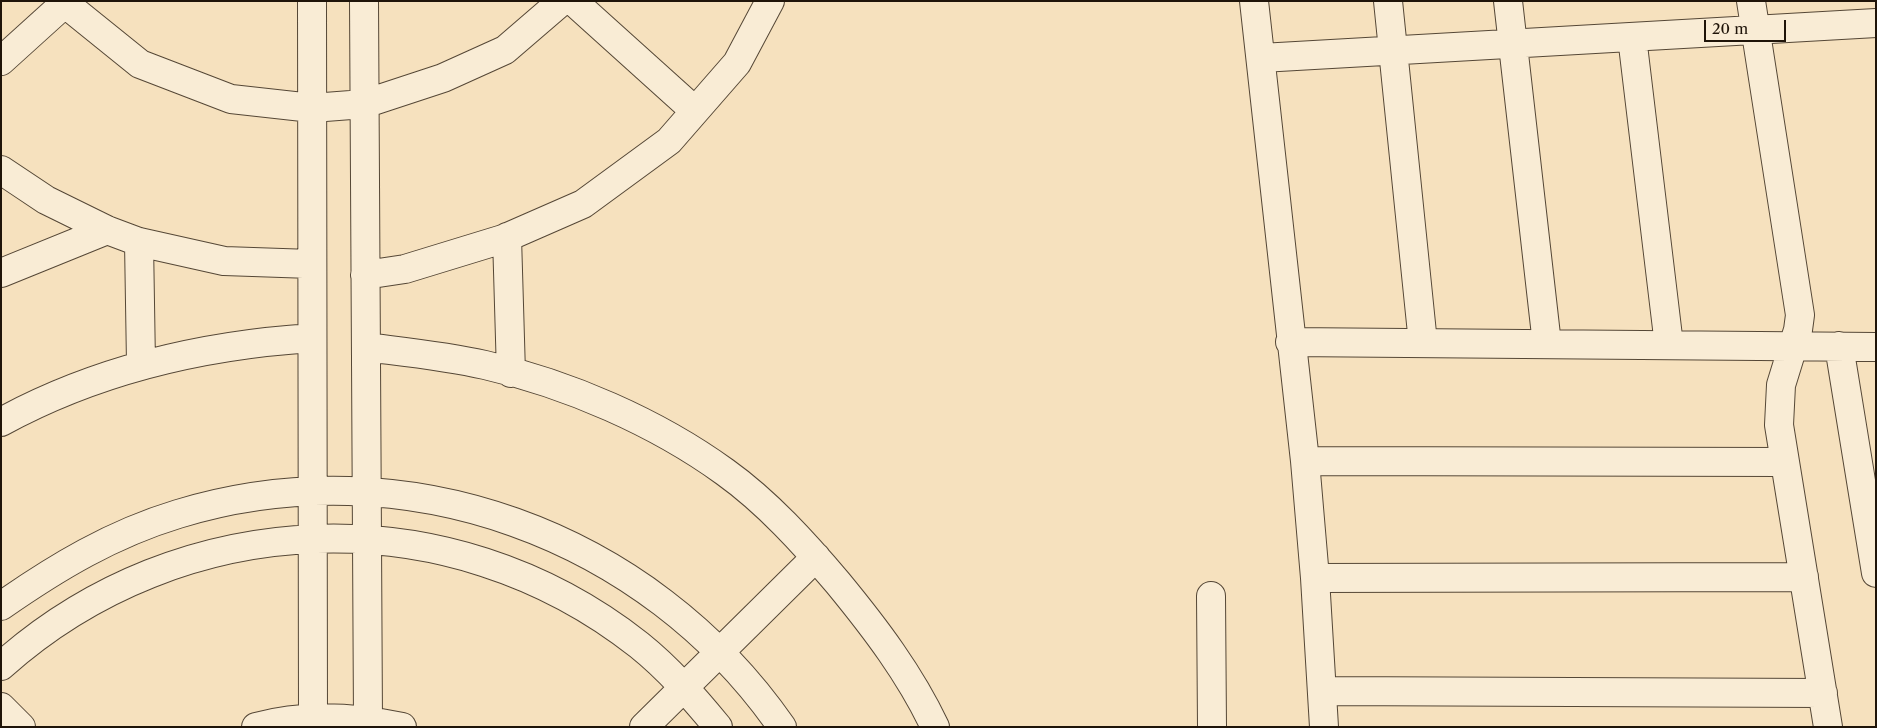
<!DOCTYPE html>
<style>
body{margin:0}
#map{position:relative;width:1877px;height:728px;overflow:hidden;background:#f6e1be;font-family:"Libre Caslon Text",serif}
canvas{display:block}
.frame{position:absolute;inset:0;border:2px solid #1f1409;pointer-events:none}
.scale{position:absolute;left:1704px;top:20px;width:82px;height:22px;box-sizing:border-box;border:2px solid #1f1409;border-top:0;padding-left:6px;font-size:15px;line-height:18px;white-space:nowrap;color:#1f1409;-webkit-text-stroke:4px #f9ecd5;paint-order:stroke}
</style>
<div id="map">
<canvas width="1877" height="728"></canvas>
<div class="frame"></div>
<div class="scale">20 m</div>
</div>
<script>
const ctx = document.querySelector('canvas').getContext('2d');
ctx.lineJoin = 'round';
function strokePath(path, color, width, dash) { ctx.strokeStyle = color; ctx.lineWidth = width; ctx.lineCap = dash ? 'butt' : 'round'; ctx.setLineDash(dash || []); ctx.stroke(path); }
const minor = new Path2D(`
 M62,1L140,64L231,99L312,108L364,104L443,78L505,50L562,1
 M312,1L313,718
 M364,1L368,720
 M573,1L695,111
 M1254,1L1305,461L1315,578L1324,727
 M1388,1L1423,343
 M1508,1L1547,344
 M1751,1L1800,315L1798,330L1781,385L1779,425L1828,727
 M1632,37L1669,345
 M1261,58L1876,23
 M1,61L64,4
 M1,170L46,200L107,230L139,242L224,261L311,264
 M507,237L511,373
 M139,242L141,364
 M1,273L107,230
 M365,275L405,269L503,239L583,204L669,141L737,63L770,1
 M1290,342L1876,347
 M1839,346L1876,573
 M366,347C405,352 446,356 485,365C568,384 656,422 725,472C767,502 805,544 838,583C875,628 910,674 935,727
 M1,422C98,369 203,345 312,338
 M1305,461L1785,462
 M1315,578L1804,577
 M1211,596L1212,727
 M1,606C57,567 112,534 178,514C404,445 648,534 782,727
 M1,666C181,505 449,495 639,645C669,669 694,698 718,727
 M1322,691L1823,693
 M1,707L21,727
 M256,727C304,714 355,717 402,727
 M644,727L816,557`);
strokePath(minor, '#554736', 30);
strokePath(minor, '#f9ecd5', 28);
</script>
